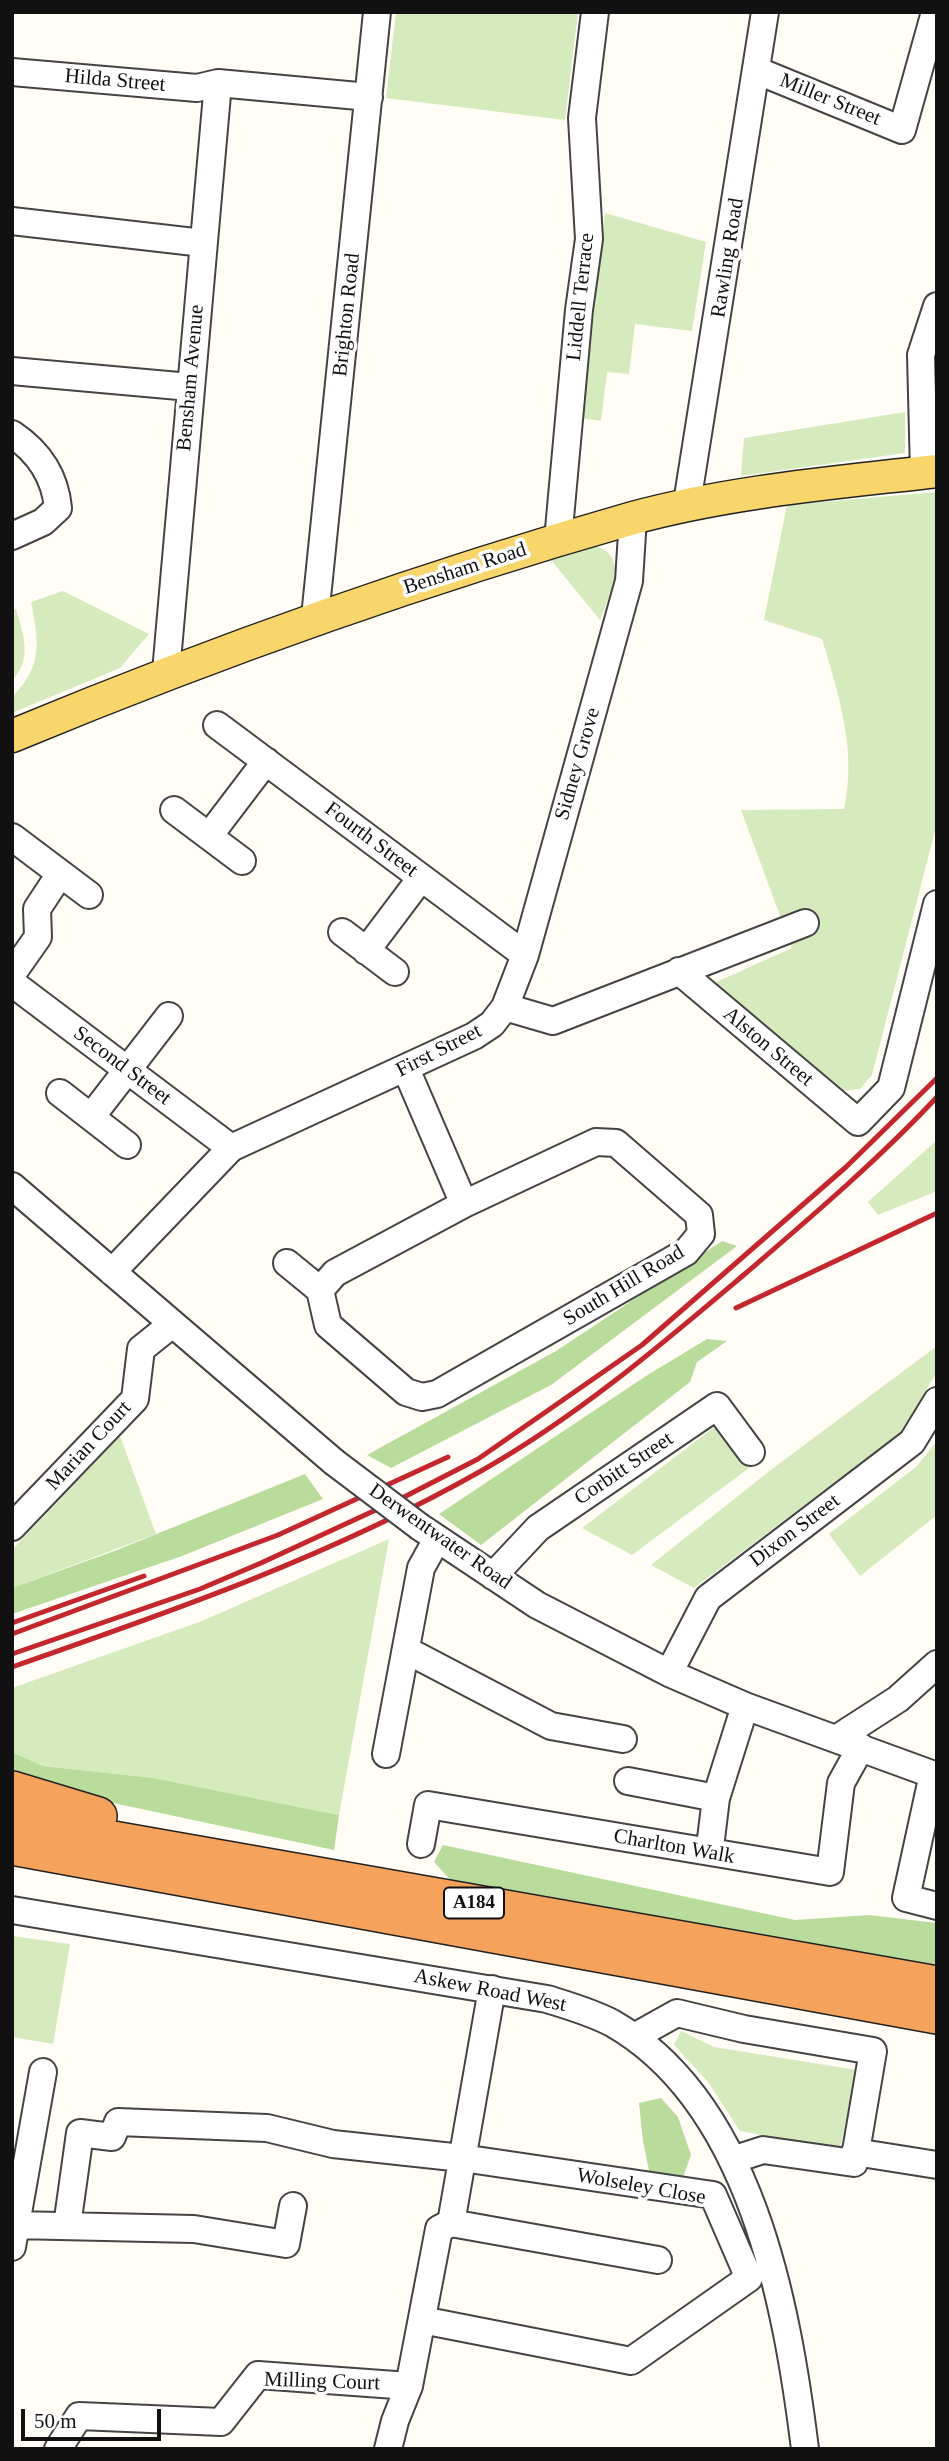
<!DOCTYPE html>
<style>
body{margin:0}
#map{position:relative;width:949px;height:2461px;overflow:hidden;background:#fffdf5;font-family:"Times New Roman",serif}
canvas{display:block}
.frame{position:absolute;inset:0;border:14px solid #111;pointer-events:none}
.scale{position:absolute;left:21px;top:2409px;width:140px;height:32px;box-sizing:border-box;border:4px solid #111;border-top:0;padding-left:9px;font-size:21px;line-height:24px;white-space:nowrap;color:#111;-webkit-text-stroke:5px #fff;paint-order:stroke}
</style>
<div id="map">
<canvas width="949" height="2461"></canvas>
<div class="frame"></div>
<div class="scale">50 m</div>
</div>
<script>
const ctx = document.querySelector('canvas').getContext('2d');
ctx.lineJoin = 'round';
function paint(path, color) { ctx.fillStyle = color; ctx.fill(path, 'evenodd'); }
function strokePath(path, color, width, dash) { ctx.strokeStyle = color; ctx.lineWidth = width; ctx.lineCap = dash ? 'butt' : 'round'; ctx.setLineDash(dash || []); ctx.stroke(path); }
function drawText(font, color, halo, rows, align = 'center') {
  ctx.font = font + ' "Times New Roman",serif'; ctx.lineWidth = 7; ctx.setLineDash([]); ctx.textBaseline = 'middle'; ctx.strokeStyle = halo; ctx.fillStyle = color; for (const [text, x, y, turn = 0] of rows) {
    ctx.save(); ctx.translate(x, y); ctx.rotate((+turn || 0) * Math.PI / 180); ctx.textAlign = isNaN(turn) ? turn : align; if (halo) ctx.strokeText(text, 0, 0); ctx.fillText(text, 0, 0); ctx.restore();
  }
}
paint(new Path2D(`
 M396,12H578L565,120L386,98Z
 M605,213L706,242L692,331L635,324L629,374L607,372L601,421L582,418Z
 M905,412V453L741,476L744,438Z
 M937,492V823L872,1075L860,1089L842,1091L714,983L792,948L741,810L844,809C857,751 839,695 822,639L764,620L787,505Z
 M595,546C632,557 608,597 600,620L551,560Z
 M63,591L149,634L120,668L12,713V697C43,666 39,642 31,602Z
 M16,609C23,632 33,660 12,680V610Z
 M937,1140V1191L878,1215L868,1202Z
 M937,1346V1372L900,1433L694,1588L651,1565L772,1469Z
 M721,1422L753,1465L632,1555L582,1528Z
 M120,1436L156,1534L12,1588V1550Z
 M937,1441V1515L860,1576L829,1534L916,1467Z
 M389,1539L339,1815L154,1778L43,1766L12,1752V1688L202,1621Z
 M12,1936L70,1944L53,2044L12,2037Z
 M681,2031L714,2047L857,2070L840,2149L740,2131L708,2082L674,2045Z`), '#d5ebbd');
paint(new Path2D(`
 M722,1241L737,1246L551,1385L391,1468L367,1455L556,1351Z
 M707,1339L727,1341L697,1362L690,1382L481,1545L439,1514L646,1376Z
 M305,1474L323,1499L182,1556L12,1614V1588L117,1550Z
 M12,1752L43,1766L154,1778L339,1815L334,1850L24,1784L12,1779Z
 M443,1845L795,1920L869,1915L937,1923V1972L455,1885L434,1862Z
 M661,2098L678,2117L691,2155L680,2185L651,2180L643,2141L639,2103Z`), '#b9dc9c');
const minor = new Path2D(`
 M758,71L902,130L935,12
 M12,72L197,88L218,83L369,97
 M12,221L203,243
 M12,371L190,387
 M12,434C39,452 55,476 58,508L43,522L12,536
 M924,472L921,355L937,306
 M687,503L765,12
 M558,540L579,310L589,239L582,118L595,12
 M315,617L377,12
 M166,672L218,83
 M217,725L525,955
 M174,810L242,861
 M209,836L266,761
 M12,837L89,895
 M342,932L395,972
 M366,951L421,878
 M679,971L858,1122L891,1088L937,904
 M12,974L38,937L37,909L60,874
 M12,983L231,1148
 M505,1007L525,955L629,581L633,518
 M406,1069L464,1204
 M60,1093L127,1145
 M91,1117L169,1016
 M596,1142L616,1143L699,1215L701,1234L686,1252L437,1394L422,1397L406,1392L328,1325L320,1290L335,1273L464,1204Z
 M12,1186L334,1462
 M287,1263L320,1290
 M112,1272L231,1148L474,1036L492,1024L505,1007L553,1021L805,923
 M12,1527L135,1399L141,1349L171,1325
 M420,1527L537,1605L669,1673L745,1706L937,1776
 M493,1576L538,1528L717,1406L751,1452
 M406,1650L551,1726L623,1739
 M669,1673L708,1598L912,1442L937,1401
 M836,1739L898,1699L937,1664
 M386,1754L421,1568L437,1539
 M933,1774L906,1898L937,1906
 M628,1781L716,1798
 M711,1839L716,1798L745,1706
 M421,1844L428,1805L830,1872L841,1783L861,1747
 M12,1910L547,1999C569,2006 591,2012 612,2023C751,2102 787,2304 805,2449
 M492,1989L451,2223L658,2260
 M634,2037L677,2013L744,2029L873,2051L854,2163L763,2150L732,2160
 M855,2152L937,2165
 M15,2225L194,2229L286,2244L293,2206
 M67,2226L80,2133L112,2137L118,2122L267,2128L333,2144L462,2158L713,2195L749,2278L631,2361L422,2320
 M12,2247L43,2072
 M58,2449L79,2416L221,2422L258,2375L409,2386L439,2229L451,2223
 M388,2449L395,2421L409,2386`);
const major = new Path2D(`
 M12,736C217,651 419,579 633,518C733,491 834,483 937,471`);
const highway = new Path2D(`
 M12,1790L98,1816
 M12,1819L39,1827L937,1985
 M12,1846L937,2015`);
strokePath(minor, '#444', 30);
strokePath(major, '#222', 35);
strokePath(highway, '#222', 40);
strokePath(minor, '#fff', 26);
strokePath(major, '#f9d66b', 32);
strokePath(highway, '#f5a25d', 37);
strokePath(new Path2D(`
 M736,1308L937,1213
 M12,1623L144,1576
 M12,1634L278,1535L448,1457
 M12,1654L200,1589L261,1563L406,1496L478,1459L642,1345L846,1167L937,1078
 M12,1667C173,1611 331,1556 481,1471C577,1417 662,1344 746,1273C811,1217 878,1160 937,1097`), '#c4262e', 5);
const minorBridge = new Path2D(`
 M334,1462L420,1527`);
strokePath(minorBridge, '#444', 30, []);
strokePath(minorBridge, '#fff', 26);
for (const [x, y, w] of [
 [474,1903,60]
]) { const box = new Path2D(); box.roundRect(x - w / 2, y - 15.5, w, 31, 5); ctx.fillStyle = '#fff'; ctx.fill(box); strokePath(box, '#111', 2); }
drawText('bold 19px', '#111', null, [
 ["A184",474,1903]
]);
drawText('21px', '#111', '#fff', [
 ["Hilda Street",115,81,5],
 ["Miller Street",830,100,22],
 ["Rawling Road",728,258,-81],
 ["Liddell Terrace",581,297,-84],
 ["Brighton Road",347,315,-84],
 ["Bensham Avenue",191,378,-85],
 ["Bensham Road",465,569,-18],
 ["Sidney Grove",578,764,-74],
 ["Fourth Street",371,840,37],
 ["Alston Street",768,1047,40],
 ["First Street",439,1051,-27],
 ["Second Street",122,1066,37],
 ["South Hill Road",624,1286,-31],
 ["Marian Court",89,1446,-47],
 ["Corbitt Street",624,1469,-34],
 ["Dixon Street",795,1531,-37],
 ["Derwentwater Road",440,1537,35],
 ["Charlton Walk",674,1847,10],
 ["Askew Road West",490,1991,11],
 ["Wolseley Close",641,2187,10],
 ["Milling Court",322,2382,2]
]);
</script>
